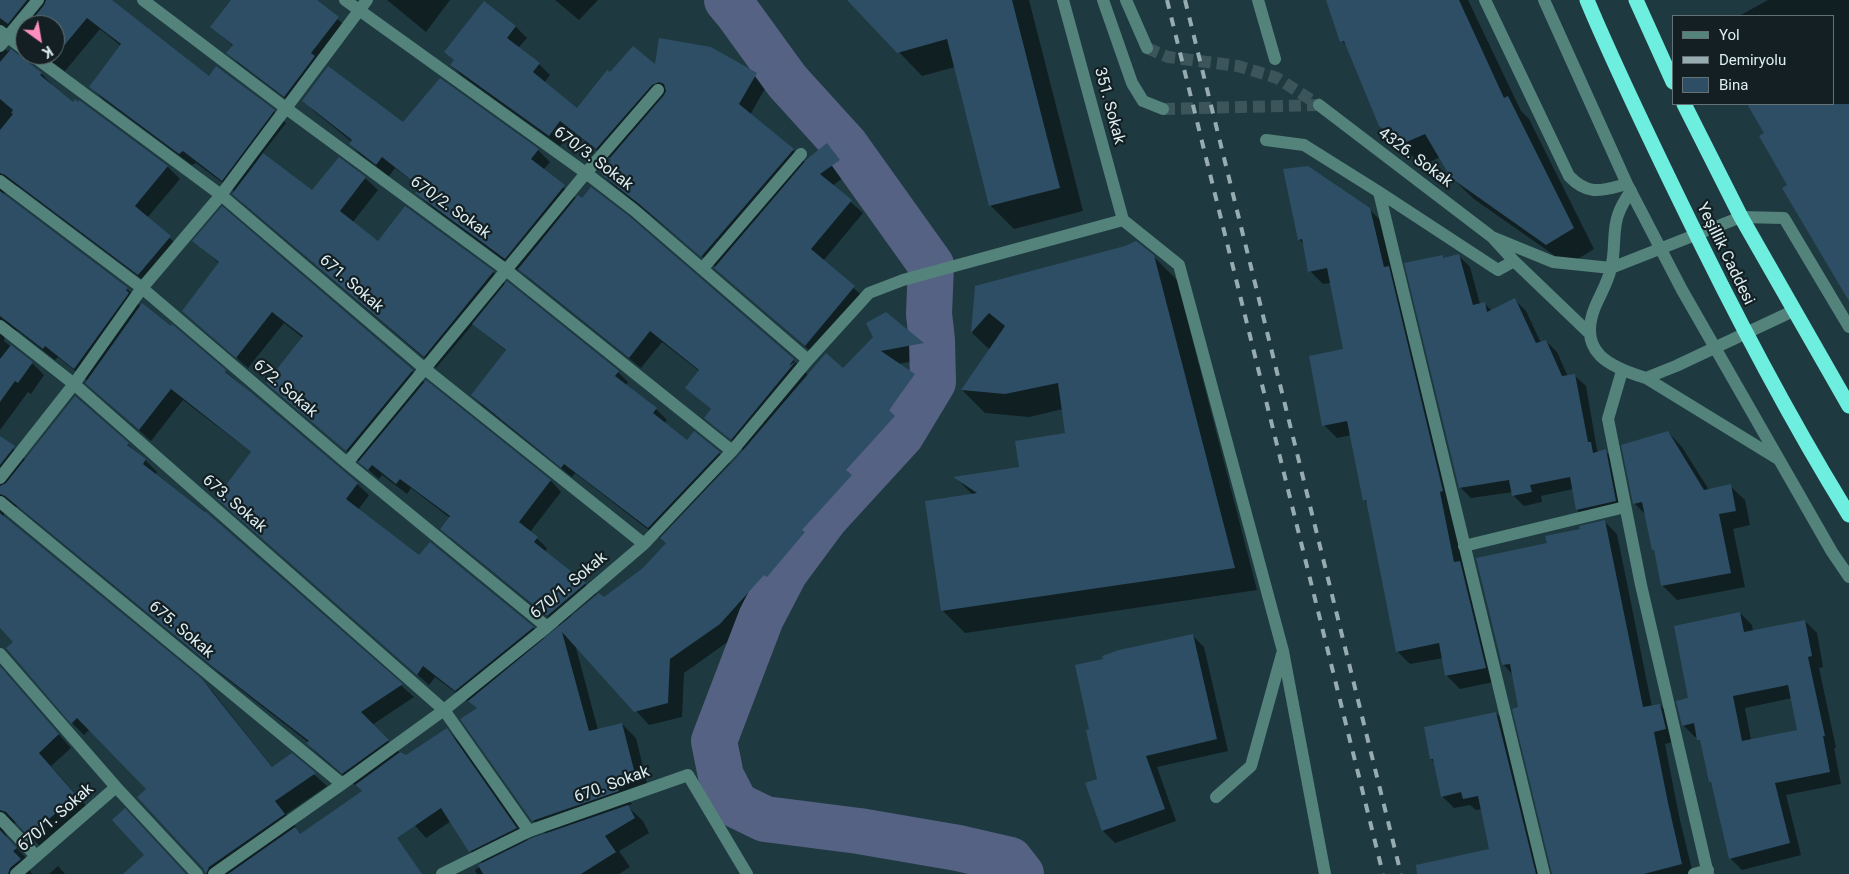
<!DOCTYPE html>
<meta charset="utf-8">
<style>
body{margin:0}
#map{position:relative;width:1849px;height:874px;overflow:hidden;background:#1e3a40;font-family:Roboto,sans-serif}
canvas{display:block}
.legend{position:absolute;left:1672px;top:15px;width:162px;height:90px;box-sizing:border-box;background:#131f22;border:1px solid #647275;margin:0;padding:6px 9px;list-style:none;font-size:15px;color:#deeff2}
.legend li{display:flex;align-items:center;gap:10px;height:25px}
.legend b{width:25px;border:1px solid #647275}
.north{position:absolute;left:15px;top:15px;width:50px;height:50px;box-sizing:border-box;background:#131f22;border:1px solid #647275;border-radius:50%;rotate:148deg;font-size:14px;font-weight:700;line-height:20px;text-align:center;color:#deeff2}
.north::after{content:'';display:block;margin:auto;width:18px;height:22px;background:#fd8ebf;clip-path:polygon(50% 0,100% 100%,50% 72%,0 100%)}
</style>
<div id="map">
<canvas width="1849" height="874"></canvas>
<ul class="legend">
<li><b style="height:6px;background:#54837c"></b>Yol</li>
<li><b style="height:6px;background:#97acb0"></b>Demiryolu</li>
<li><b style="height:14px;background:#2d4e65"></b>Bina</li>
</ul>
<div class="north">K</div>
</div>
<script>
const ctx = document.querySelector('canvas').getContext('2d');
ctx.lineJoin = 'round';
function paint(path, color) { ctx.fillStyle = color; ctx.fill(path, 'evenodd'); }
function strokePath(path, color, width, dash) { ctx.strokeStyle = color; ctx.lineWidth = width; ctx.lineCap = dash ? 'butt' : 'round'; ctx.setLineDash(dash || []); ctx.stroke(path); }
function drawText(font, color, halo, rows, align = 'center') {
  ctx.font = font + ' Roboto,sans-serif'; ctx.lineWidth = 4.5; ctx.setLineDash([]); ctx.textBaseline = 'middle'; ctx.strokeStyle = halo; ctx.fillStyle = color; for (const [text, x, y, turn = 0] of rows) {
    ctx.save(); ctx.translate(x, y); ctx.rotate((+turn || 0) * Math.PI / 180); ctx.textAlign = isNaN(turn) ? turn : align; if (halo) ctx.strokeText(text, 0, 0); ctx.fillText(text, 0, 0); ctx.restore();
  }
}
paint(new Path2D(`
 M0,0H110L209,77L274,111L286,123L262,154L313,192L339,159L365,178L378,190L352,223L378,243L406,208L493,272L506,285L618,372L628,382L626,385L656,409L667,420L664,423L687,441L719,453L730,463L659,538L575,473L572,477L483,406L472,395L506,351L473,324L436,368L246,206L234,194L235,192L196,163L192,165L103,99L91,87L121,46L100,29L65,71L42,55H55V25H25V39L20,35L19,37L13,34L4,47L7,51L9,50L24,59L42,74L53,86L52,87L73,104L79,102L168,167L180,179L147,218L182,249L151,286L18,186L10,185L5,189L4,196L127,289L139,300L137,303L141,306L225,371L357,484L369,495L358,510L419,557L430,543L533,628L545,639L560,627L452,539L442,529L450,518L411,488L407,494L382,475L379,479L268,383L303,338L284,323L248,368L183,311L220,264L194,241L222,208L412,371L425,383L426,382L551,481L561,492L530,532L547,548L545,552L585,584L596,594L571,615L573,617L604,598L644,569L744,451L706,418L712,410L686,388L699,371L662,342L641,368L531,280L519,268L517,270L429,205L417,193L421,188L395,168L389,176L362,156L350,144L352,142L315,112L303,101L404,124L538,150L550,162L543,170L577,199L793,360L808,375L843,370L875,337L886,313L936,357L898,364L914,375L928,389L902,425L908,430L859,484L865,489L815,544L818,546L781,590L778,587L736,636L684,673L682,717L649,725L575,644L598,730L622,724L636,738L649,792L628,797L632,804L627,806L643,821L649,833L619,851L630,867L619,874H477L475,870L509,852L508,850L482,863L470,851L451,821L426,838L411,821L385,836L406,874H206V871L148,789L90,729L84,735L72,723L15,642L0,626V437L26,460L75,398L145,460L157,472L155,475L206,512L414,697L372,725L400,753L406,757L447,730L459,742L529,842L547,835L533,820L478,709L469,700L467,701L435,677L429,685L217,498L252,453L183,400L151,441L98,394L88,381L58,357L55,360L18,331L10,330L5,334L4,341L32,363L44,375L31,394L28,392L0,430ZM9,506L18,507L227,679L309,743L308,744L319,755L363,792L301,835L294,828L296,827L286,814L327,786L292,755L273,768L213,692L200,679L4,517V513Z
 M244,0H315L348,28L295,106L238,63L228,53L233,46L211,27Z
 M387,0H450L426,32Z
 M555,0H598L579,20Z
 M849,0H1029L1083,211L1014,229L990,205L955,67L922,76Z
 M1328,0H1468L1521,111L1529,119L1594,249L1568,265L1474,199L1452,178L1440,157L1424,165L1401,147L1380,125L1348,47L1342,41Z
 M1768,0H1849V298L1789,185L1766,133L1747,104H1833V16H1739Z
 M484,2L516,27L527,38L518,48L539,64L550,75L544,83L577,110L610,74L656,66L756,74L767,85L750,115L793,150L806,163L827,145L839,157L851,172L832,186L863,213L823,261L866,299L817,357L714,266L613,185L602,174L613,161L609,157L608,159L572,131L560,146L462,76L451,65L455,61L445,52Z
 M1369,209L1382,222L1498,681L1460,689L1447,676L1443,658L1410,664L1397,651L1368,504L1364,500L1351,435L1337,438L1324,425L1345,350L1331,283L1323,284L1310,271L1304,245L1299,239Z
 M1153,256L1177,280L1257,590L965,633L942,610L973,495L956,478L1020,468L1066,434L1063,409L1029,417L985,413L962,390L990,350L972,333L976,287Z
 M1442,256L1445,259L1459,256L1470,267L1480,304H1485L1492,311L1515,300L1526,311L1541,343L1546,341L1557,352L1568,377L1575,376L1586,386L1597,450L1600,453L1605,451L1616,462L1626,512L1588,521L1577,510L1573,489L1541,496L1542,502L1524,506L1513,495V492L1471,498L1460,487Z
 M1668,432L1682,447L1709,490L1730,486L1745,500L1750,525L1733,529L1745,587L1677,600L1662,585L1646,515L1634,503Z
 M1605,522L1617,534L1652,707L1660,705L1672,717L1677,741L1665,744L1679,816L1693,874H1553L1513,675L1503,664L1548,544Z
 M1740,613L1752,625L1753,632L1805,621L1817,633L1823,667L1819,668L1836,748H1834L1841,784L1786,795L1801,855L1742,870L1730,858L1713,785L1710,782L1702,744L1698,737H1695L1683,725L1689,699ZM1792,698L1799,731L1751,740L1745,708Z
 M1192,635L1204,647L1228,751L1157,767L1176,821L1115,843L1103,831L1086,784L1098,779Z
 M0,667L71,748L51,766L88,808L43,849L17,823L8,824L4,830L7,838L29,861L25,864L32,874H0Z
 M1496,713L1508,725L1544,874H1457L1490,850L1482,809L1476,810L1470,805L1454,808L1442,796L1435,763L1431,759Z
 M58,866L65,874H49Z`), '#0007');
strokePath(new Path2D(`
 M727,0L737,12L787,81L846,146L931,265L929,314L932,340L933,382L901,435L825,518L785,572L761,618L714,741L721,776L736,805L765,819L859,831L958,848L1010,860L1021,874`), '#566283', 46);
paint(new Path2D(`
 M0,0H27L8,24L0,18Z
 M46,0H112L209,76L216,66L275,110L222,181L183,151L179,154L89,87L121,44L87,18L52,60L46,55H55V25H28L44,5Z
 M231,0H317L339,17L311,53L315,56L284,97L226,53L233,45L210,27Z
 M847,0H1012L1060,188L989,206L947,39L897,53Z
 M1326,0H1459L1504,98L1508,96L1574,228L1546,245L1451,178L1425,134L1402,144L1379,126L1344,41L1340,42Z
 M484,1L516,26L507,38L540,63L533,72L577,108L607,70L610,72L633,46L655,64L659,38L711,47L757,73L739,104L794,149L701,257L639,204L601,174L611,160L609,159L664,95L666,91L664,84L659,82L652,85L596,149L560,121L549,136L450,65L454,60L444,52Z
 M11,49L42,73L40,75L73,102L75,99L78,102L79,100L168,166L135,206L171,236L138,275L5,175L0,173V130L13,114L11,113L13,110L0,99V62Z
 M328,66L403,122L440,78L539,149L531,159L565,185L505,259L415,193L420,187L382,157L376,165L349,144L352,140L302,101Z
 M1747,104H1849V301L1782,188L1787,185L1759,136L1764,133Z
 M827,143L840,160L820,174L852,200L811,249L855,286L805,346L714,268L807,159Z
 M263,153L312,190L339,157L366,177L340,211L378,241L405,206L494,271L424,357L232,194Z
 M1308,166L1370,208L1384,267L1389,266L1443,491L1440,492L1454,562L1460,561L1486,668L1445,676L1439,643L1396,652L1366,500L1363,501L1347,421L1322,426L1309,356L1343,349L1327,268L1308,272L1302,239L1298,240L1283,169Z
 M591,187L629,216L794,359L789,366L796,361L731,440L704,418L711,409L685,388L699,370L650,331L629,358L518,269L578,195L582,198Z
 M0,191L128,288L126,290L129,293L74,369L45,346L43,349L0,316Z
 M222,206L413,370L346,451L266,383L303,336L272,312L236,358L182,311L219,262L192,241Z
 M1136,241L1154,255L1235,568L941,611L925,501L977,493L953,477L1019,467L1015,441L1065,433L1058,383L1005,394L961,390L1005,326L989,313L971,333L975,286L1125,246Z
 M1459,254L1473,305L1485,302L1487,312L1515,298L1536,343L1546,340L1562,376L1575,374L1588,442H1591L1593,453L1606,449L1616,501L1576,510L1570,477L1530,485L1532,492L1512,496L1509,480L1459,488L1404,263L1443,255V258Z
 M507,281L619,371L615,376L657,408L653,413L687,440L694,431L720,452L648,528L564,464L561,468L471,395L506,350L472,324Z
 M142,303L171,326L172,324L226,370L225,372L253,394L358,483L346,499L419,555L430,542L534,627L455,691L423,666L417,675L216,498L251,452L171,389L139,430L85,383Z
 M886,312L924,343L881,351L915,374L889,410L895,416L846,470L852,475L802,530L805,532L767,577L764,575L720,624L670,659L668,703L634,712L562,632L589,731L622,723L636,778L615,783L619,791L532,821L460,719L477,708L468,701L599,593L604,597L643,568L666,543L660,538L738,456L826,353L843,368L873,337L866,323Z
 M11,345L33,362L18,383L15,381L0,402V359Z
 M426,380L551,480L519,522L538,537L534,542L586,583L547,616L440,529L450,516L400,479L396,484L372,465L368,470L358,462Z
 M75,396L129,443L127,445L146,459L143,464L205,512V511L403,684L361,712L389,740L342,774L306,743L309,741L213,667L5,496L0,494V486L6,483Z
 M1668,431L1704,490L1731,484L1736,511L1719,514L1731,573L1661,586L1654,550H1652L1642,502L1633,504L1621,445Z
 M0,436L15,446L0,465Z
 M0,513L201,678L272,767L292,753L316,773L275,801L285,814L209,867L206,874L203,868L137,797L146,789L77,718L71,724L6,648L13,642L0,628Z
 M1605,520L1643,707L1660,704L1666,729L1654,732L1668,803L1682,864L1644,874H1552L1512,709L1518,707L1510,664L1502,665L1476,558L1547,543L1545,536L1580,529L1579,526Z
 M1740,612L1744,632L1805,620L1812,656L1808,657L1825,736H1823L1830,772L1775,783L1790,843L1729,859L1711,782H1709L1700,740H1697L1694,723L1682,726L1676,701L1688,698L1674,626ZM1788,685L1797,730L1742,741L1733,696Z
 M1193,634L1217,739L1146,756L1165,809L1102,831L1085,783L1097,779L1086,730L1089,729L1086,716L1075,665L1103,659L1102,656L1119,650Z
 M0,666L59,734L39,753L76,795L29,837L6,812L0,810Z
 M1496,712L1536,874H1417L1416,865L1489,849L1478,796L1463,799L1461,792L1441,797L1433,759H1430L1424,727Z
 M447,728L517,828L469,852L441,808L397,838L422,874H228L295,827L300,834L362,791L355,785L400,752L406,755Z
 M628,805L635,818L605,836L616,852L581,874H483L478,865L532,838Z
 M125,808L186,874H123L144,855L112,820Z
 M0,830L17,848L13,851L21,859L10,868L8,874H0Z`), '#2d4e65');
strokePath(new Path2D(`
 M1147,48L1168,57L1238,66L1277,78L1319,105
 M1163,109L1319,105`), '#3b555b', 12, [12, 6]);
strokePath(new Path2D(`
 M143,0L287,109L506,270L732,451
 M345,0L586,173L634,210L808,360
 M1063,0L1123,220
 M1103,0L1132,83L1143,101L1163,109
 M1126,0L1147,48
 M1258,0L1275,59
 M1485,0L1569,176C1589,197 1603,190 1627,184
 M1544,0L1627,184L1682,290L1832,552L1849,577
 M0,31L25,50
 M0,46L38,0
 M32,55L221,195L425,369L644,544
 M1319,105L1492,237L1514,261L1588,332
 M1266,140L1304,145L1379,192L1498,270L1514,261
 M0,181L142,288L347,463L547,627
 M1631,191C1626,198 1621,206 1618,215C1612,231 1616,251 1611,268C1608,282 1600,295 1595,307C1577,352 1609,367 1646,378L1676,366L1793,311
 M1379,192L1544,874
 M1492,237L1553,262L1611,268L1741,217L1784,218L1849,327
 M703,268L801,154
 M0,326L74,384L444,710L529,831
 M1622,371L1608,419L1641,585L1708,874
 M1646,378L1778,459
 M347,463L586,173L658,90
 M0,478L74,384L142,288L221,195L367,0
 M0,502L342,784
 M1464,546L1625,507
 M0,654L116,787L197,874
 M1216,797L1251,766L1282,654
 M0,818L36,856
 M16,874L116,787
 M214,874L342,784L444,710L547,627L644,544L732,451L808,360L869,293L903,280L1123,220L1179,265L1283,651L1325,874
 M442,874L529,831L688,775L747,874
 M1694,874L1708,870`), '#54837c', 12);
strokePath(new Path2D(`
 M1587,0C1615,67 1647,133 1679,199C1731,307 1786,413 1849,515
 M1636,0L1673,82
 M1684,104L1741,217L1849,406`), '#6eeedf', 15);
strokePath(new Path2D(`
 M1167,0L1383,874
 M1185,0L1401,874`), '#97acb0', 4, [9, 9]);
drawText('16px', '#deeff2', '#131f22', [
 ["351. Sokak",1109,106,75],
 ["4326. Sokak",1415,158,37],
 ["670/3. Sokak",593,159,37],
 ["670/2. Sokak",450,208,36],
 ["Yeşillik Caddesi",1725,254,64],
 ["671. Sokak",351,284,41],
 ["672. Sokak",285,389,41],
 ["673. Sokak",234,504,41],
 ["670/1. Sokak",569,586,-40],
 ["675. Sokak",181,630,40],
 ["670. Sokak",612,785,-20],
 ["670/1. Sokak",56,818,-41]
]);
</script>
